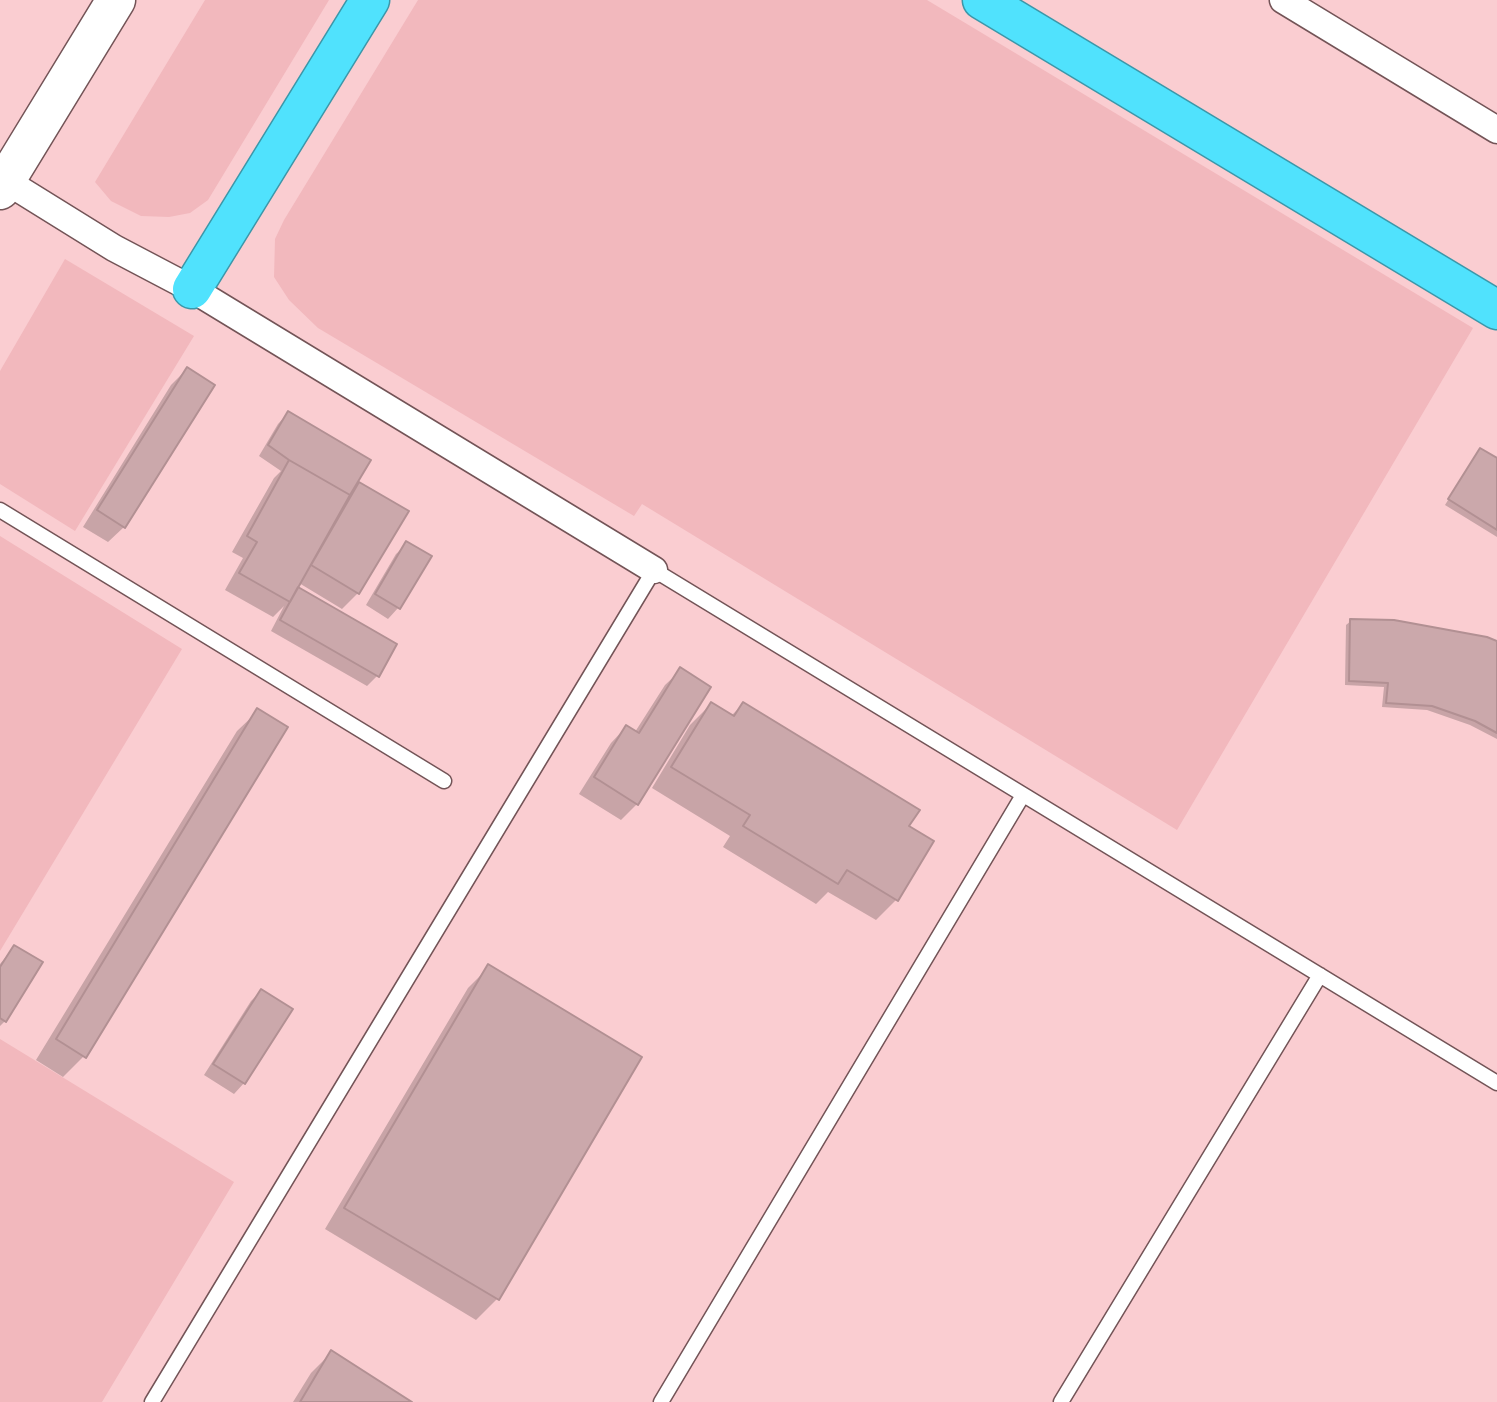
<!DOCTYPE html>
<style>
body{margin:0}
canvas{display:block;background:#fbdde0}
</style>
<canvas width="1497" height="1402"></canvas>
<script>
const ctx = document.querySelector('canvas').getContext('2d');
ctx.lineJoin = 'round';
function paint(path, color) { ctx.fillStyle = color; ctx.fill(path, 'evenodd'); }
function strokePath(path, color, width, dash) { ctx.strokeStyle = color; ctx.lineWidth = width; ctx.lineCap = dash ? 'butt' : 'round'; ctx.setLineDash(dash || []); ctx.stroke(path); }
paint(new Path2D(`
 M0,0H1497V1402H0Z`), '#facdd1');
paint(new Path2D(`
 M205,0H329L208,200L190,213L169,217L141,216L111,201L95,182Z
 M418,0H927L1473,328L1177,830L642,504L634,516L318,328L289,300L274,277L275,239L284,220Z
 M65,259L194,336L75,531L0,484V371Z
 M0,536L182,649L0,951Z
 M0,1039L234,1182L102,1402H0Z`), '#f2b8bd');
paint(new Path2D(`
 M187,369L124,527L108,542L83,527L171,385Z
 M288,413L352,491L359,484L358,593L342,609L299,583L296,588L377,676L367,686L271,631L284,606L273,617L225,590L243,558L232,552L274,478L281,471L259,456L278,424Z
 M1476,455L1497,460V537L1445,505Z
 M407,544L429,557L398,608L388,619L366,605L396,554Z
 M1351,621L1497,643V739L1470,725L1427,710L1382,707L1384,687L1345,685L1346,625Z
 M681,670L637,804L621,820L579,794L611,743L626,727L635,732L665,685Z
 M711,704L731,716L743,704L907,827L897,899L876,920L828,892L816,904L723,847L730,836L652,788L690,725Z
 M258,711L84,1056L63,1077L36,1060L237,731Z
 M14,947L5,1021L0,1026V964Z
 M489,967L640,1058L497,1299L476,1320L325,1229L468,988Z
 M261,991L244,1083L234,1094L204,1075L251,1001Z
 M332,1352L409,1402H293L311,1373Z`), '#0003');
const building = new Path2D(`
 M187,367L215,385L125,528L97,510Z
 M288,411L371,460L350,495L289,460L268,445Z
 M1480,448L1497,458V530L1448,499Z
 M289,460L350,495L290,602L239,573L257,542L247,536Z
 M359,482L409,511L359,594L311,565Z
 M406,541L432,556L400,609L375,594Z
 M298,587L397,644L379,677L280,620Z
 M1350,619L1394,620L1487,637L1497,641V733L1475,721L1432,706L1386,703L1388,683L1349,681Z
 M680,667L711,687L638,805L594,777L626,725L639,733Z
 M711,702L734,716L743,702L920,810L909,826L934,841L898,901L847,870L838,884L743,826L750,815L671,767Z
 M257,708L288,727L86,1058L56,1039Z
 M14,945L43,962L6,1022L0,1018V967Z
 M488,964L642,1057L499,1300L344,1208Z
 M261,989L293,1009L245,1084L213,1064Z
 M331,1350L412,1402H300Z`);
paint(building, '#cba8ab');
strokePath(building, '#b29093', 2);
const lane = new Path2D(`
 M0,510L444,781
 M152,1402L654,570L1497,1083
 M661,1402L1023,795
 M1061,1402L1320,975`);
const street = new Path2D(`
 M1283,0L1497,130
 M6,181L114,248L192,289L654,570`);
const secondary = new Path2D(`
 M0,190L116,0`);
const highway = new Path2D(`
 M982,0L1497,310
 M192,289L370,0`);
strokePath(lane, '#735457', 17);
strokePath(street, '#735457', 29);
strokePath(secondary, '#735457', 41);
strokePath(highway, '#3c97a9', 41);
strokePath(lane, '#fff', 14);
strokePath(street, '#fff', 26);
strokePath(secondary, '#fff', 38);
strokePath(highway, '#50e2fd', 38);
</script>
